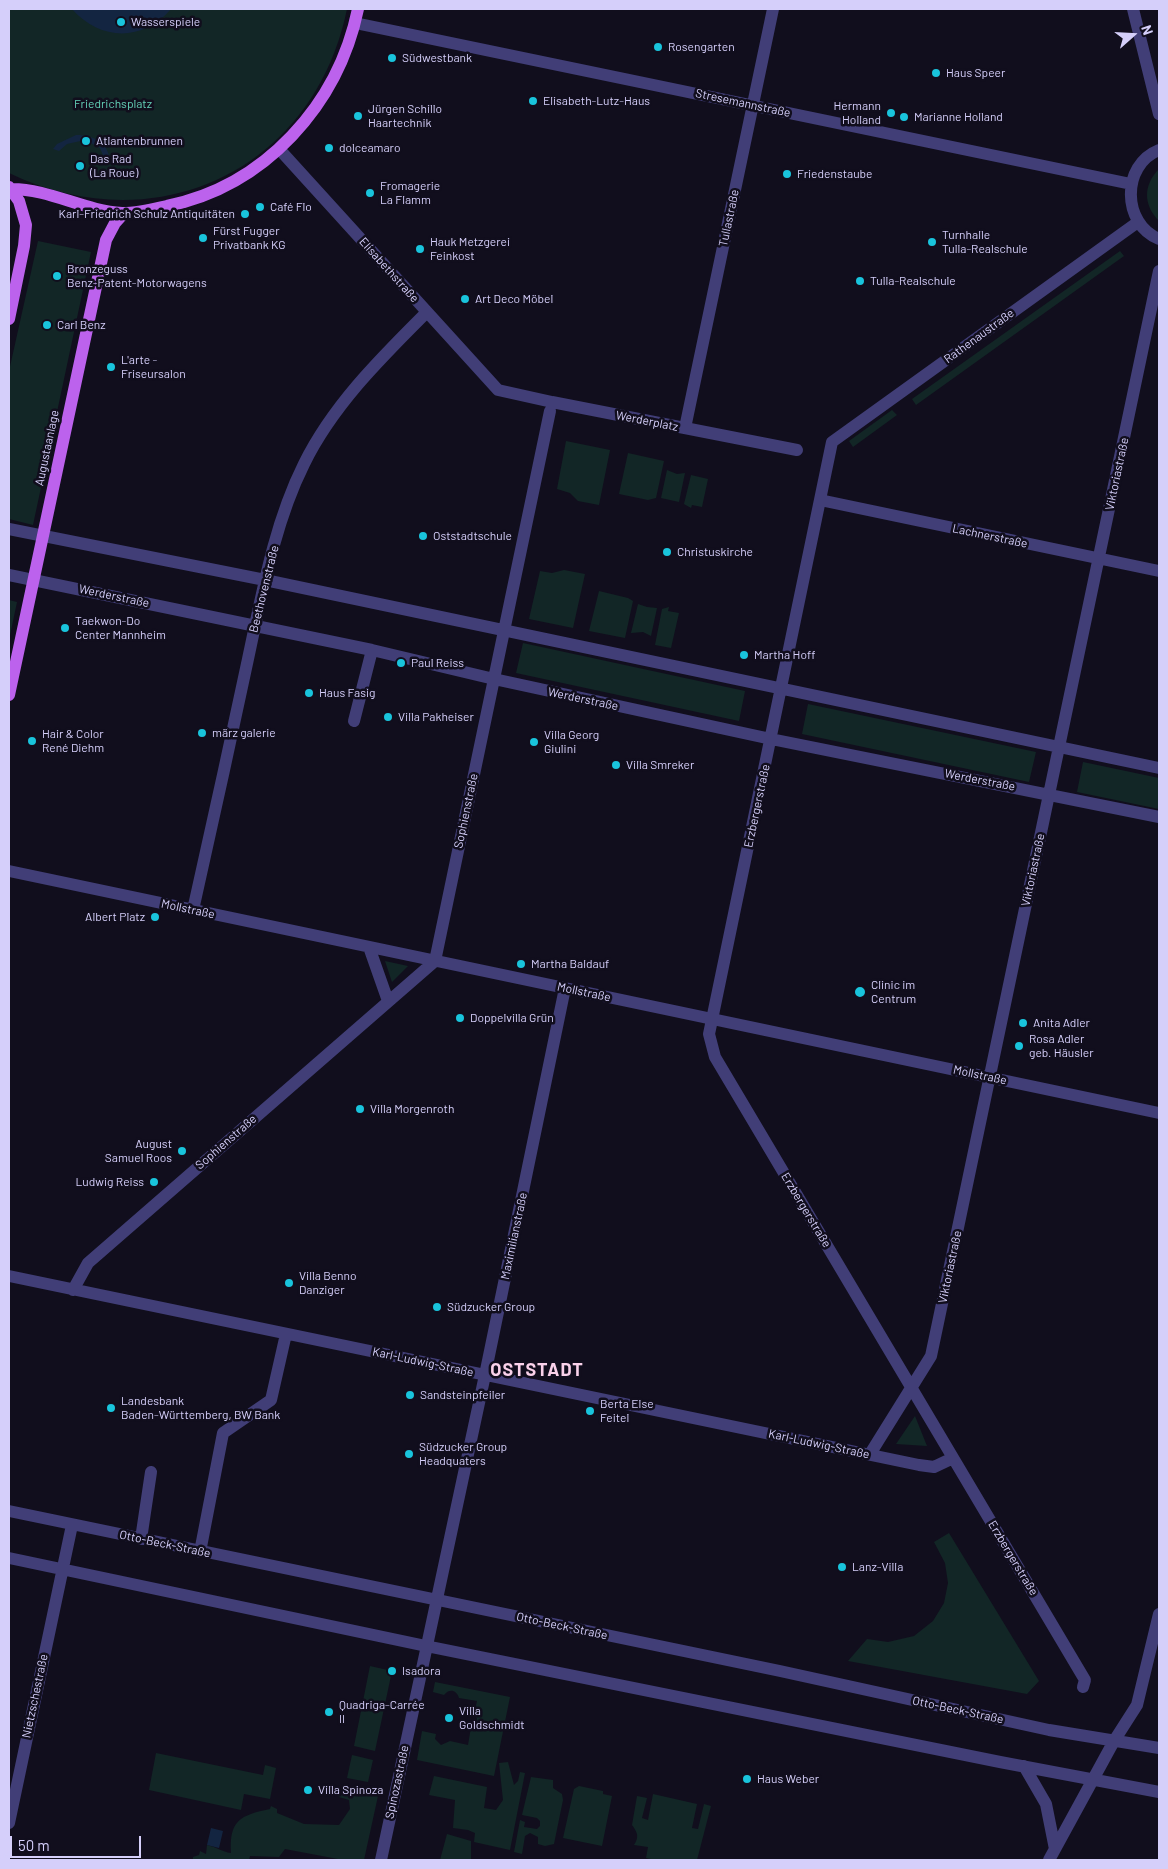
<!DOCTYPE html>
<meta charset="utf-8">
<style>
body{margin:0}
#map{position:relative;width:1168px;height:1869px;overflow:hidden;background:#110e1d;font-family:Barlow,sans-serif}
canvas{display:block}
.frame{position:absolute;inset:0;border:10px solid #d5cffa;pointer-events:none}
.north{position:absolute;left:1108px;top:10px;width:50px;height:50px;-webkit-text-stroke:4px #110e1d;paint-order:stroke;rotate:71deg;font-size:14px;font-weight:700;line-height:20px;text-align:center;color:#d5cffa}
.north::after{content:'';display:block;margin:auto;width:18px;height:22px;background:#d5cffa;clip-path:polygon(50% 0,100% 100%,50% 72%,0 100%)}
.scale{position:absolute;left:10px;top:1836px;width:131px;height:22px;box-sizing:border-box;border:2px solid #d5cffa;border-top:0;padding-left:6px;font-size:15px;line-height:18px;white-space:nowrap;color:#d5cffa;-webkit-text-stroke:4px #110e1d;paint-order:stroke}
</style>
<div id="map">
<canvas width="1168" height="1869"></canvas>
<div class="frame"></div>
<div class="north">N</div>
<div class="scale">50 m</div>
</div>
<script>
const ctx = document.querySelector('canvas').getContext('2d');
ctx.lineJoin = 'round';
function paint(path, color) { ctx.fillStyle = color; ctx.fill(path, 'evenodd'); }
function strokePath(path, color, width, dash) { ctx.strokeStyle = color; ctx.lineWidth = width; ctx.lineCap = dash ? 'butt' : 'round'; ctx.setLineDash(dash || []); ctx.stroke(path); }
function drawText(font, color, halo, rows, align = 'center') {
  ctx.font = font + ' Barlow,sans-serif'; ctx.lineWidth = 5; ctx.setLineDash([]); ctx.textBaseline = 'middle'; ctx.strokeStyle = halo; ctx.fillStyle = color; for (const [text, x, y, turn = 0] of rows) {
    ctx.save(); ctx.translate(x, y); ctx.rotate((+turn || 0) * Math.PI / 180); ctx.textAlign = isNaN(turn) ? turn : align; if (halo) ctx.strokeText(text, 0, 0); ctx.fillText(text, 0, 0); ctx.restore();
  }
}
paint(new Path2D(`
 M9,9H347C314,170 156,244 9,173Z
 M1159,169V221C1143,205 1143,185 1159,169Z
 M38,241L91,252L33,525L9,519V371Z
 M1120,251L1124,256L916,405L912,399Z
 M892,410L897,415L853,447L849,441Z
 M566,441L610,450L599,505L578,501L570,493L557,489Z
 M628,453L664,461L656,498L648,500L619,494Z
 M667,470L677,474L685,473L679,502L661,498Z
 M691,475L708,479L702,507L692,505L691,508L684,504Z
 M564,570L585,574L573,628L529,619L540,571L552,573Z
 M599,591L628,598L633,601L625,638L589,631Z
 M9,600L17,602L9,640Z
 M638,604L647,607L657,608L651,636L643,632L631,633Z
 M669,607L668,611L679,613L671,648L655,645L662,609Z
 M523,643L745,691L739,721L516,673Z
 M808,704L1036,752L1029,782L802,734Z
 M1083,762L1159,778V809L1077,792Z
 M385,961L408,966L392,982Z
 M915,1416L927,1446L896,1444Z
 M949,1533L1039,1681L1027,1694L848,1661L867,1639L888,1642L914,1636L933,1621L944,1603L948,1583L945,1563L934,1542Z
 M370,1666L392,1671L375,1751L354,1746Z
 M435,1682L510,1697L494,1776L417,1760L422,1731L436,1734L435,1739L441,1745L450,1741L468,1745L471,1727L475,1725L477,1718L474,1715L477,1701L459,1698C457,1690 449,1688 444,1695L433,1692Z
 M156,1753L263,1775L265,1765L276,1768L270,1799L244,1794L241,1810L149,1790Z
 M352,1755L373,1760L368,1782L347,1778Z
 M508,1762L514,1785L518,1781L520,1772L525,1773L510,1850L474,1842L475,1833L468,1830L453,1828L455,1800L429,1795L434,1776L487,1787L484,1808L496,1810L503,1800L499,1763Z
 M531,1777L553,1780V1788L562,1794L563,1800L554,1844L545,1846L538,1844V1837L530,1833L525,1836L522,1854L514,1852L520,1820L525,1822L524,1827L537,1829L540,1826V1821L537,1818L522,1815Z
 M579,1786L603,1791V1794L612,1796L602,1846L563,1838L574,1789Z
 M333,1787L378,1796L364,1860H343L285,1849L279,1857L250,1856L249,1860H193V1857L199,1855L200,1851L206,1854L207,1845C217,1847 222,1852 231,1853C229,1821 240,1815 270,1809L271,1806L277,1809V1813L304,1824L339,1825L350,1809L349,1800L339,1797Z
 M653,1794L697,1804L692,1828L698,1829L704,1804L711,1806L697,1860H655L646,1858L648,1847L634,1845C639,1837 638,1833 632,1825L637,1796L647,1798L642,1818L648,1820Z
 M447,1834L471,1841V1860H440Z`), '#122626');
paint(new Path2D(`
 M72,9H171C143,42 100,41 72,9Z
 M76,135C94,135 109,143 110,162L105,160L100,148L85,140L67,144L59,151L53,149L57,144Z
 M211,1828L223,1831L219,1848L207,1845Z`), '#132541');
strokePath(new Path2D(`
 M1133,9L1159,114
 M355,23L1131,184
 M280,150L498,390L552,402L797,450
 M1159,150C1121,165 1122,224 1159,239
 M685,428L773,9
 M820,500L1159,571
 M9,529L265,580L1159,768
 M9,575L372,650L494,679L771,739L1159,817
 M354,721L372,650
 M9,871L1159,1113
 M193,910C212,826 230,743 248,659C262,594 274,524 304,464C333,405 381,358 427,312
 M369,947L388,1001
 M9,1276L919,1465L934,1467L953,1458
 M73,1290L88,1263L435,961L550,411
 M870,1454L931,1356L1159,271
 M9,1511L780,1671L1049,1730L1159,1748
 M141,1539L151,1472
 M200,1552L223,1433L271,1400L286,1334
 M9,1558L426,1646L1000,1762L1159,1792
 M1083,1687L1085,1680L715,1057L709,1034L832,442L1138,222
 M1024,1766L1046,1804L1055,1849
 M9,1823L72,1525
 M381,1860L485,1375L565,988
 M1049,1860L1114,1741L1137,1705L1159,1614`), '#413e77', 12);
strokePath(new Path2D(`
 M9,187L19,201L26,225L24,246L9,319
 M12,189C49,189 85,211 122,213C135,213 154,209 167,206C265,186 338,105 358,9
 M9,695L106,240L115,223L124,213`), '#bc62ed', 12);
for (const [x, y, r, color] of [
 [121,22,5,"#19c4dc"],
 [658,47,5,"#19c4dc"],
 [392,58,5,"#19c4dc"],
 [936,73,5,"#19c4dc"],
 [533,101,5,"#19c4dc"],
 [891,113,5,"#19c4dc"],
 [358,116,5,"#19c4dc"],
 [904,117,5,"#19c4dc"],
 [86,141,5,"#19c4dc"],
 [329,148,5,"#19c4dc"],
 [80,166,5,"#19c4dc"],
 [787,174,5,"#19c4dc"],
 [370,193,5,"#19c4dc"],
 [260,207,5,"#19c4dc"],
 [245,214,5,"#19c4dc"],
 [203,238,5,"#19c4dc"],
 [932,242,5,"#19c4dc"],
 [420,249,5,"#19c4dc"],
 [57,276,5,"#19c4dc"],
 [860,281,5,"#19c4dc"],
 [465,299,5,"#19c4dc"],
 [47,325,5,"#19c4dc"],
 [111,367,5,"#19c4dc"],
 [423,536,5,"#19c4dc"],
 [667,552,5,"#19c4dc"],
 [65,628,5,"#19c4dc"],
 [744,655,5,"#19c4dc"],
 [401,663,5,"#19c4dc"],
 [309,693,5,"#19c4dc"],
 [388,717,5,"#19c4dc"],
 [202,733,5,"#19c4dc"],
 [32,741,5,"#19c4dc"],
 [534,742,5,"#19c4dc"],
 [616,765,5,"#19c4dc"],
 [155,917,5,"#19c4dc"],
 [521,964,5,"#19c4dc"],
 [860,992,6,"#19c4dc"],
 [460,1018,5,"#19c4dc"],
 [1023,1023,5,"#19c4dc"],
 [1019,1046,5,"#19c4dc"],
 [360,1109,5,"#19c4dc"],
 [182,1151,5,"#19c4dc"],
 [154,1182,5,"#19c4dc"],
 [289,1283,5,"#19c4dc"],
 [437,1307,5,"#19c4dc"],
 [410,1395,5,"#19c4dc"],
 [111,1408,5,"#19c4dc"],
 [590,1411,5,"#19c4dc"],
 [409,1454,5,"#19c4dc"],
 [842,1567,5,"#19c4dc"],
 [392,1671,5,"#19c4dc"],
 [329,1712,5,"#19c4dc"],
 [449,1718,5,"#19c4dc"],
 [747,1779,5,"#19c4dc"],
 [308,1790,5,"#19c4dc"]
]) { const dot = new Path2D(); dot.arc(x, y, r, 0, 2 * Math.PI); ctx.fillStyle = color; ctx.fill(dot); strokePath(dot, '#110e1d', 2); }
drawText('12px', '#d5cffa', '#110e1d', [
 ["Wasserspiele",131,22],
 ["Rosengarten",668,47],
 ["Südwestbank",402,58],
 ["Haus Speer",946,73],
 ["Elisabeth-Lutz-Haus",543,101],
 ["Hermann",881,106,"right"],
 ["Holland",881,120,"right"],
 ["Jürgen Schillo",368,109],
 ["Haartechnik",368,123],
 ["Marianne Holland",914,117],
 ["Atlantenbrunnen",96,141],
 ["dolceamaro",339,148],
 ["Das Rad",90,159],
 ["(La Roue)",90,173],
 ["Friedenstaube",797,174],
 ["Fromagerie",380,186],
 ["La Flamm",380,200],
 ["Café Flo",270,207],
 ["Karl-Friedrich Schulz Antiquitäten",235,214,"right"],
 ["Fürst Fugger",213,231],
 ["Privatbank KG",213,245],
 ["Turnhalle",942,235],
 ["Tulla-Realschule",942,249],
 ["Hauk Metzgerei",430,242],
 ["Feinkost",430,256],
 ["Bronzeguss",67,269],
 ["Benz-Patent-Motorwagens",67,283],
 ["Tulla-Realschule",870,281],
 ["Art Deco Möbel",475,299],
 ["Carl Benz",57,325],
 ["L'arte -",121,360],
 ["Friseursalon",121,374],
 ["Oststadtschule",433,536],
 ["Christuskirche",677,552],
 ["Taekwon-Do",75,621],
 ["Center Mannheim",75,635],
 ["Martha Hoff",754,655],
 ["Paul Reiss",411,663],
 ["Haus Fasig",319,693],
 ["Villa Pakheiser",398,717],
 ["märz galerie",212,733],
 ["Hair & Color",42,734],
 ["René Diehm",42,748],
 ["Villa Georg",544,735],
 ["Giulini",544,749],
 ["Villa Smreker",626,765],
 ["Albert Platz",145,917,"right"],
 ["Martha Baldauf",531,964],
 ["Clinic im",871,985],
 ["Centrum",871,999],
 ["Doppelvilla Grün",470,1018],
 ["Anita Adler",1033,1023],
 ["Rosa Adler",1029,1039],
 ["geb. Häusler",1029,1053],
 ["Villa Morgenroth",370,1109],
 ["August",172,1144,"right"],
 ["Samuel Roos",172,1158,"right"],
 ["Ludwig Reiss",144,1182,"right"],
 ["Villa Benno",299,1276],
 ["Danziger",299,1290],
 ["Südzucker Group",447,1307],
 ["Sandsteinpfeiler",420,1395],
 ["Landesbank",121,1401],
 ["Baden-Württemberg, BW Bank",121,1415],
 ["Berta Else",600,1404],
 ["Feitel",600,1418],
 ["Südzucker Group",419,1447],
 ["Headquaters",419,1461],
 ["Lanz-Villa",852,1567],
 ["Isadora",402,1671],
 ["Quadriga-Carrée",339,1705],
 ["II",339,1719],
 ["Villa",459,1711],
 ["Goldschmidt",459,1725],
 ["Haus Weber",757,1779],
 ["Villa Spinoza",318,1790]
], 'left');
drawText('12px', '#d5cffa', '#110e1d', [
 ["Stresemannstraße",743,103,12],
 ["Tullastraße",729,218,-78],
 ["Elisabethstraße",389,270,48],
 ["Rathenaustraße",979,336,-36],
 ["Werderplatz",647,421,11],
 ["Augustaanlage",47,448,-78],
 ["Viktoriastraße",1117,474,-78],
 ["Lachnerstraße",990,536,12],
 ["Beethovenstraße",264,589,-76],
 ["Werderstraße",114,596,12],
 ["Werderstraße",583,699,12],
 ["Werderstraße",980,780,11],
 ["Erzbergerstraße",757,806,-78],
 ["Sophienstraße",466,811,-78],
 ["Viktoriastraße",1033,870,-78],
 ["Mollstraße",188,909,12],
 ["Mollstraße",584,992,12],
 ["Mollstraße",980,1075,12],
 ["Sophienstraße",226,1142,-41],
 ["Erzbergerstraße",806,1210,59],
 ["Maximilianstraße",514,1236,-78],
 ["Viktoriastraße",950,1267,-78],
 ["Karl-Ludwig-Straße",423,1362,12],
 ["Karl-Ludwig-Straße",819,1444,12],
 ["Otto-Beck-Straße",165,1544,12],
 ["Erzbergerstraße",1013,1558,59],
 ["Otto-Beck-Straße",562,1626,12],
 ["Nietzschestraße",35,1696,-78],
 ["Otto-Beck-Straße",958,1710,12],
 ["Spinozastraße",397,1782,-78]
]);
drawText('12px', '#64d1b8', '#110e1d', [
 ["Friedrichsplatz",113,104]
]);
ctx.letterSpacing = '1px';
drawText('bold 18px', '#fad1ea', '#110e1d', [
 ["OSTSTADT",537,1370]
]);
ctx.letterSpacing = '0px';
</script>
